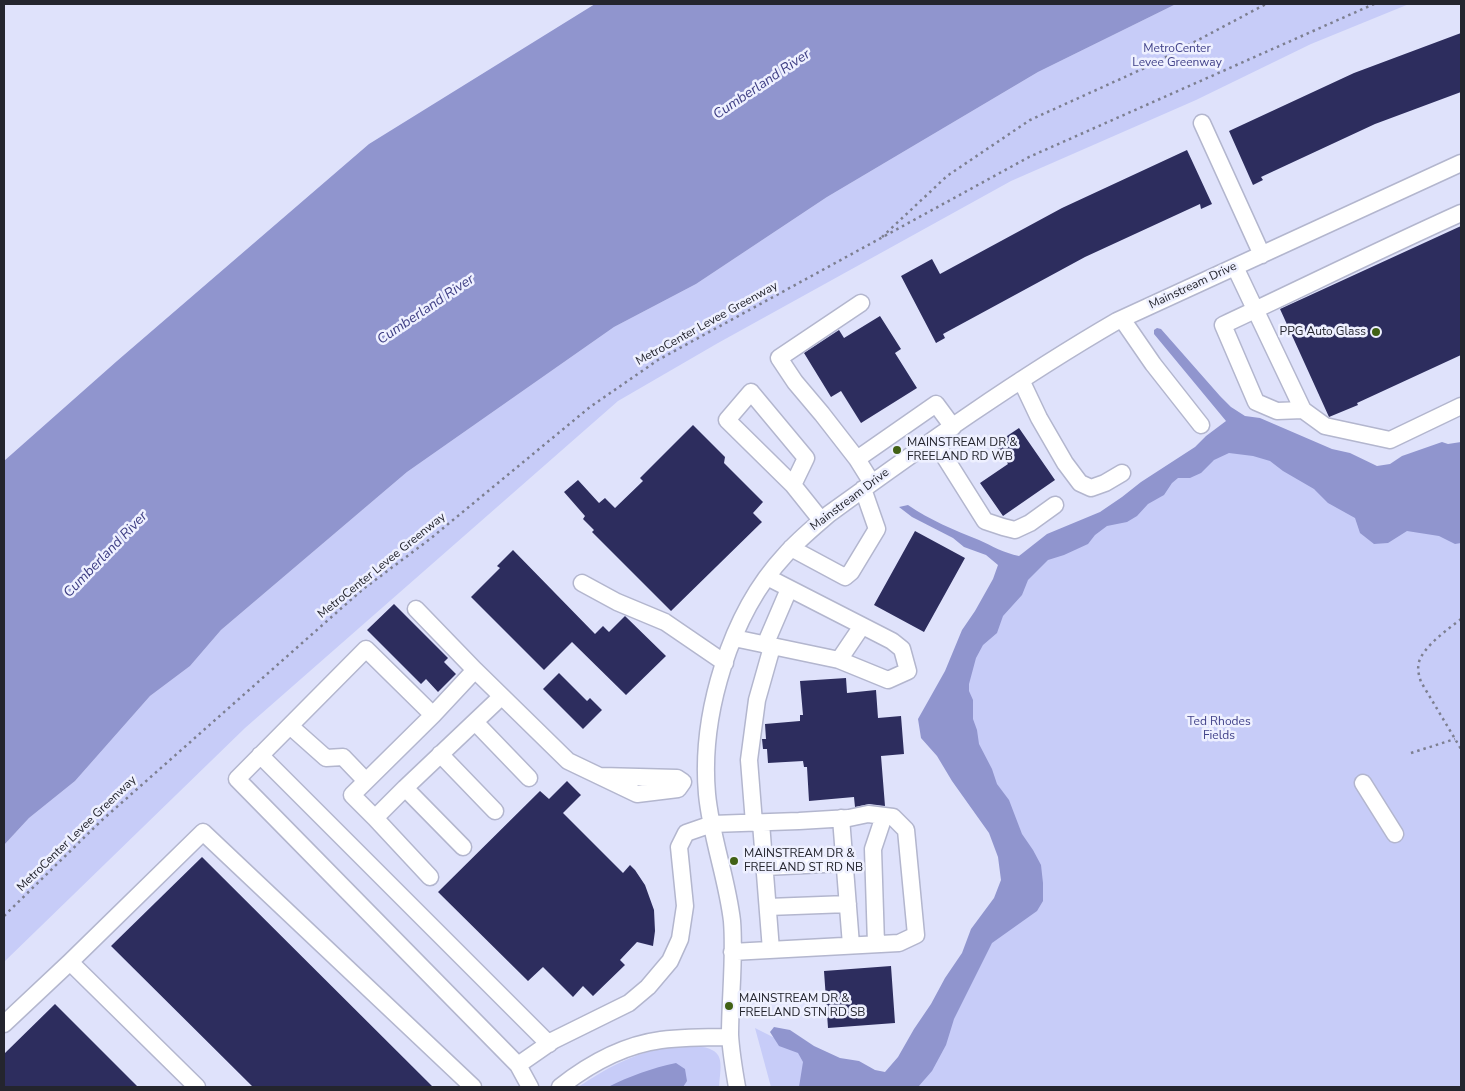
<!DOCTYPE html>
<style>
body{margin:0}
#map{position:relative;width:1465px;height:1091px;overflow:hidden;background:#dfe2fb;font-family:"Nunito Sans",sans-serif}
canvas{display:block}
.frame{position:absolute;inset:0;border:5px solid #24252e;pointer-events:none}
</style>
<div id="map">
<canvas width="1465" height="1091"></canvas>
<div class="frame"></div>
</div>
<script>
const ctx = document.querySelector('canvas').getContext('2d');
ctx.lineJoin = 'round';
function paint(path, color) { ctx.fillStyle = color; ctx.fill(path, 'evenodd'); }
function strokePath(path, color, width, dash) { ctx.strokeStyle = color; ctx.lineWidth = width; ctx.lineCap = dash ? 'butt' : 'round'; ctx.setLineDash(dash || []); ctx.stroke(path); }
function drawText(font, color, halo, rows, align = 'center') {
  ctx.font = font + ' "Nunito Sans",sans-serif'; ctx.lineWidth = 5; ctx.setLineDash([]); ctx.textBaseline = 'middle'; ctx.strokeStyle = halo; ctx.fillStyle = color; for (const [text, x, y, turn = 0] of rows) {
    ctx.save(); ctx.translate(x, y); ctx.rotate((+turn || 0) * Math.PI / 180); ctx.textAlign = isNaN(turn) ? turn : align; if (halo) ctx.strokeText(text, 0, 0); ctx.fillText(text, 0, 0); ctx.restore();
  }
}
paint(new Path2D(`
 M1176,4H1409L1311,44L1196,100L1011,181L718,343L618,401L245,728L4,962V845L29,818L75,781L150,696L190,666L221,630L407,472L614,327L696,284L827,197L1038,72Z
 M1244,434L1394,471L1461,457V1087H883L1013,891L995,818L935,724L1001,585Z
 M755,1028L872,1087H771Z
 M696,1046C726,1049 721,1062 719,1087H578C605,1069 632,1054 664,1048C674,1046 685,1046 696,1046Z`), '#c7ccf8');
paint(new Path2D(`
 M595,4H1176L1038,72L827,197L696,284L614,327L407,472L221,630L190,666L150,696L75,781L29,818L4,845V461L117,361L369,144Z
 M1157,328L1161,329L1220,396L1231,407L1245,416L1260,418L1332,449L1350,453L1377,466L1390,464L1402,456L1442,442L1448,444L1461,442V543L1455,544L1439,536L1407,531L1388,543L1374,544L1360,533L1355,518L1328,503L1314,489L1283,471L1270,461L1253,456L1229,453L1214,460L1201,473L1190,478H1178L1172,483L1164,495L1148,504L1137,516L1127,522L1107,526L1095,535L1088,544L1064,555L1048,560L1028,580L1022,595L1003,616L997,633L983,645L976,658L969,684V691L973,700V719L977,730L979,744L992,769L997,784L1009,800L1022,834L1033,850L1041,865L1043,883V901L1037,911L992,943L954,1019L946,1045L932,1071L918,1087H799L803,1062L798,1053L779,1046L770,1032L774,1027L790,1030L814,1046L840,1058L859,1061L875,1070L885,1072L898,1057L914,1029L931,1004L945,978L962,953L971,929L994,898L1001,880L998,857L989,833L952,781L937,756L921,738L918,719L945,671L962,630L975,611L993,579L998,565L986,555L964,547L953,538L912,517L899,507L908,505C930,520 954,530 979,540C992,546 1004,553 1019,556L1047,534L1100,512L1122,497L1141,482L1195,447L1206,436L1226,421L1154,334V330Z
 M676,1063L685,1069L687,1081L683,1087H608C630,1076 652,1068 676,1063Z`), '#9095ce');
paint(new Path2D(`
 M1461,33V92L1375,124L1261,177L1263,180L1253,185L1229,131L1354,73Z
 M1187,150L1212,204L1201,209L1200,204L1085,257L943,334L945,338L936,343L901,276L932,259L940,274L1062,208Z
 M1461,226V355L1357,403L1358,405L1329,417L1280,309Z
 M880,316L901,349L895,353L917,388L861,423L841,391L831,397L804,353L839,330L844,338Z
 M693,425L725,457L724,463L763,502L753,513L762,522L671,611L592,532L594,530L583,519L585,516L564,492L578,480L599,503L605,498L615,508L643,481L640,478Z
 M1019,428L1055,480L1003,516L980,483L1008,464L995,444Z
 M915,531L965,558L924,632L874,605Z
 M513,550L595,634L603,626L609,632L625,616L666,656L626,695L572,642L544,670L471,597L500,568L497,566Z
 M394,604L448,658L444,662L456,674L438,692L426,679L421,684L367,630Z
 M559,673L587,701L590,698L602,710L583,729L543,689Z
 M846,678L847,693L876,690L878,718L901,716L904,754L881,756L885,806L869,804L855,807L854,797L809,801L807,767H804L803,761L768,763L767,749H763L762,739H766L765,724L800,721V715H803L800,681Z
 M567,781L581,795L563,813L623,873L630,865L635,870L645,885L654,910L655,931L653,946L637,942L620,960L625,965L593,996L583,986L573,997L543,967L528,981L438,892L540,791L549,799Z
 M202,857L433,1087H253L111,946Z
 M891,966L895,1023L828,1028L824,971Z
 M55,1004L138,1087H4V1054Z`), '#2d2d5e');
const minor = new Path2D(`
 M1202,123L1262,255
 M1235,267L1303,410L1277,411L1256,402L1223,325C1302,288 1381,249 1461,213
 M1122,319L1153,364L1201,425
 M1021,380L1039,418L1065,463L1080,483L1091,488L1105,483L1122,473
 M1303,410L1325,426L1390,440L1461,406
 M934,440L985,521L1003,527L1015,530L1030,523L1055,505
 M857,459L822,414L795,382L779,358L861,303
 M872,483L857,459L936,404L953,427
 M793,485L727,420L751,392L806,458L793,485L821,520
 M791,548L845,577L851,572L877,529L863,489
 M582,583L617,602L665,622L725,663
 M416,609L475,670
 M734,638L839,660L888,680L908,671L902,649L892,641L767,577
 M765,645L789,589
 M839,660L862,626
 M433,715L352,795L375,818L405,788L501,697
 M475,722L529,778
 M290,726L326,758L343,757L366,781
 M440,754L495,811
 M260,755L549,1044
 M1363,783L1395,834
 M405,788L463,847
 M375,818L430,877
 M841,818L851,945
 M754,823L749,760L757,700L772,647
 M761,823L771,950
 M765,867L845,863
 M768,907L848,904
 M876,944L873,849L884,816
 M70,962L197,1087
 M4,1024L70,962L203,832L473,1087
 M518,1065L237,779L366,649L433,715L475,670L568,761L637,794L678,789L683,782L677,778L601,776
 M530,1087L518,1065L554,1040L629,1003L648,987L670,961L680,939L685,906L679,847L686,833L712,824L799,821L849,818L868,814L893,817L906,830L916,935L899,943L732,952
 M560,1087C588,1065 624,1045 661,1040C684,1037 707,1037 730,1037
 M737,1087C734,1070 731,1052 730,1035C730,997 735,958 732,921C727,878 711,837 707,794C700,715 730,614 785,555C798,540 814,527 829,514C923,446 1017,379 1117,321L1461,163`);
strokePath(minor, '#b3b6ce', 19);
strokePath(new Path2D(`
 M882,237L947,176L1030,120L1149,66L1266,4
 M1461,619C1448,629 1423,647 1419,662C1417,669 1419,676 1421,682L1461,749
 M1411,753L1455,739
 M4,916L101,821L362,590L430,539L590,407L658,360L1029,157L1374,4`), '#7d7f90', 2.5, [2.5, 4]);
strokePath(minor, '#fff', 16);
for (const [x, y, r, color] of [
 [1376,332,5,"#416115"],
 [897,450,5,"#416115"],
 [734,861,5,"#416115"],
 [729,1006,5,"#416115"]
]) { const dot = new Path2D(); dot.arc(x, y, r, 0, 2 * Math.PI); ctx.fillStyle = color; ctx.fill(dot); strokePath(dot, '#eef0ff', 2); }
drawText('12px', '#42438a', '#eef0ff', [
 ["MetroCenter",1177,49],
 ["Levee Greenway",1177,63],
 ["Ted Rhodes",1219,722],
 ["Fields",1219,736]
]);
drawText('12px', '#24252e', '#eef0ff', [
 ["Mainstream Drive",1193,286,-25],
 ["MetroCenter Levee Greenway",707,324,-29],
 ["Mainstream Drive",850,500,-37],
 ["MetroCenter Levee Greenway",382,566,-39],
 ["MetroCenter Levee Greenway",77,834,-44]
]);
drawText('12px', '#24252e', '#eef0ff', [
 ["PPG Auto Glass",1366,332,"right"],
 ["MAINSTREAM DR &",907,443],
 ["FREELAND RD WB",907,457],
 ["MAINSTREAM DR &",744,854],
 ["FREELAND ST RD NB",744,868],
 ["MAINSTREAM DR &",739,999],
 ["FREELAND STN RD SB",739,1013]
], 'left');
drawText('italic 14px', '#3e3e84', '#eef0ff', [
 ["Cumberland River",762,85,-34],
 ["Cumberland River",426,310,-34],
 ["Cumberland River",106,555,-46]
]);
</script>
